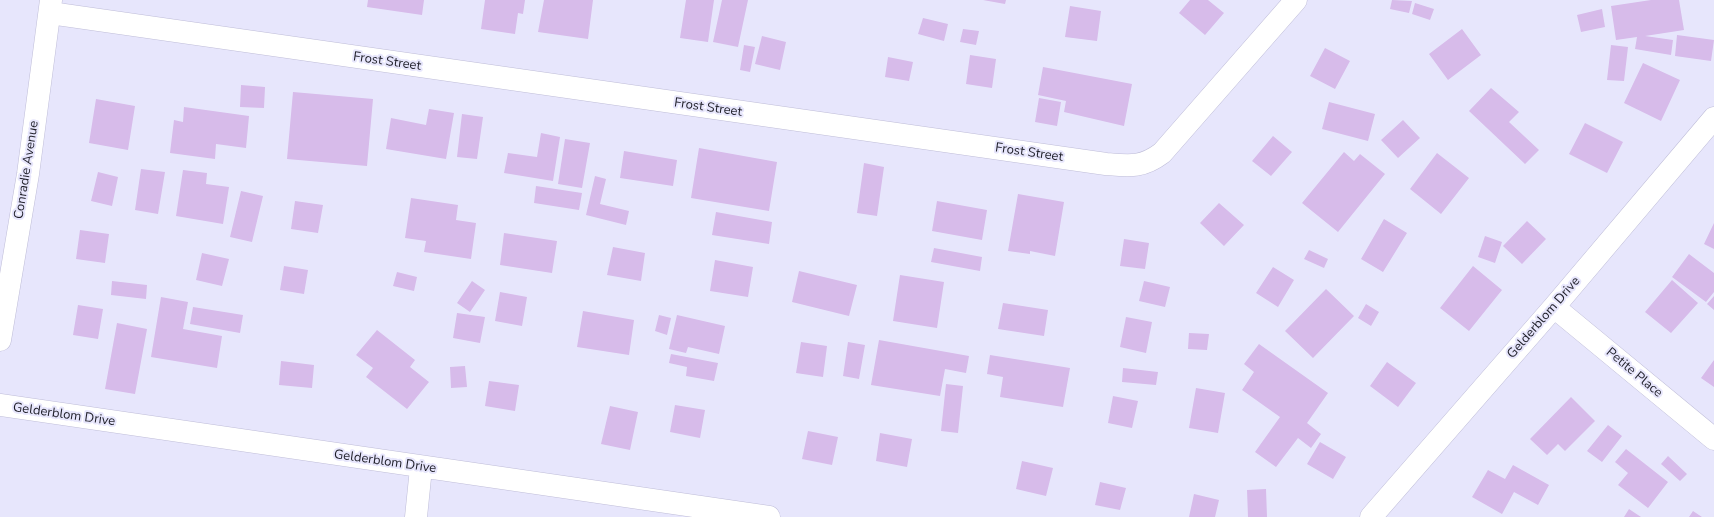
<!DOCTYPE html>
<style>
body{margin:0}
canvas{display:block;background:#e7e6fc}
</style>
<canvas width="1714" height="517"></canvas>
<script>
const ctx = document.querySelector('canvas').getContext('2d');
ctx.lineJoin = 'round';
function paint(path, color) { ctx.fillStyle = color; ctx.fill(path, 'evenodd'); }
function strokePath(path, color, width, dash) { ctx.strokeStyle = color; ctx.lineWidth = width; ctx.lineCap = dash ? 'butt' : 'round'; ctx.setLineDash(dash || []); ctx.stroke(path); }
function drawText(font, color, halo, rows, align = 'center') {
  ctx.font = font + ' "Nunito Sans",sans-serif'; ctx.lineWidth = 4; ctx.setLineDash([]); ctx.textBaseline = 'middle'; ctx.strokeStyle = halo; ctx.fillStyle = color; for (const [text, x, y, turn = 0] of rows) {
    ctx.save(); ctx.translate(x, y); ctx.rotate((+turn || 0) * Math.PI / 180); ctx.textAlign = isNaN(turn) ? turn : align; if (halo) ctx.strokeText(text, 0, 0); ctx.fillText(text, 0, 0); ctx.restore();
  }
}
paint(new Path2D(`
 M368,0H424L422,15L367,7Z
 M485,0H525L523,14L518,13L515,34L481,29Z
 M544,0H593L588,39L538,32Z
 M686,0H714L708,42L680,38Z
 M722,0H748L738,47L713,42Z
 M983,0H1006L1005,4Z
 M1190,0H1208L1224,13L1205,35L1179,13Z
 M1392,0L1412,1L1409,13L1390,9Z
 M1651,0H1679L1684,30L1645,36L1673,40L1671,55L1635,49L1637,37L1616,40L1611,6Z
 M1415,3L1434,9L1430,20L1412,14Z
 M1070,6L1101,11L1097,41L1065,37Z
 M1602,9L1605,27L1581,32L1577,15Z
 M923,18L948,24L944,41L918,34Z
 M963,29L979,31L976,45L960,42Z
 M1462,29L1481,55L1448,80L1429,54Z
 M1677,35L1714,40L1711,61L1675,56Z
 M762,36L786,42L780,70L755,64Z
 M744,45L755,47L750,72L740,70Z
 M1611,45L1628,47L1624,81L1607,80Z
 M1325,48L1350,61L1335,89L1310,76Z
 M970,55L996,59L992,88L966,84Z
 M888,57L913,62L909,81L885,77Z
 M1643,63L1680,80L1661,121L1624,103Z
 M1043,67L1132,84L1124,126L1064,112L1066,101L1038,95Z
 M241,85L265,87L264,108L240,107Z
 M1491,88L1519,112L1509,122L1539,150L1525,164L1469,111Z
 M293,92L373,99L367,166L287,159Z
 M1039,98L1061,102L1057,126L1035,122Z
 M96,99L135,106L128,150L89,143Z
 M1329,102L1375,114L1368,141L1322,129Z
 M184,107L249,116L246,148L216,144L215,159L170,153L174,120L183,122Z
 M429,109L454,113L446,159L386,149L391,118L426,125Z
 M462,114L483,117L477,159L457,157Z
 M1403,120L1420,138L1398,158L1381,140Z
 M1585,123L1623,142L1607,173L1569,154Z
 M541,133L560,137L553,181L504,173L508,153L537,157Z
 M1273,136L1292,152L1271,176L1252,161Z
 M565,139L590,143L582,188L558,184Z
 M699,148L777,162L769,211L691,198Z
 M624,151L677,160L673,186L620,178Z
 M1344,152L1354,161L1360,154L1385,174L1338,232L1302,203Z
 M1437,153L1469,178L1441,214L1410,189Z
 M864,163L884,167L877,216L857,213Z
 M141,169L165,172L158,214L135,210Z
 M183,170L207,173L206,184L229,187L223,224L176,216Z
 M98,172L118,177L112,206L91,201Z
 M595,176L606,179L600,204L629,211L626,225L586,215Z
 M536,186L582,193L579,210L534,203Z
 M241,191L263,196L252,242L230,237Z
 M1018,194L1064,202L1055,256L1030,251V254L1008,251Z
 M411,198L458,205L456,220L476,223L471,259L424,252L426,241L405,238Z
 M295,201L323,205L318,233L291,229Z
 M937,201L987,210L982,240L932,231Z
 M1219,203L1244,225L1224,246L1200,223Z
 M716,212L772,222L769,244L712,235Z
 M1384,219L1407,233L1383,272L1361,259Z
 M1527,221L1546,239L1522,264L1503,246Z
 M1714,223V249L1704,244Z
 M80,230L109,234L105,263L76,259Z
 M504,233L557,241L552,273L500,265Z
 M1485,236L1502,242L1495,263L1478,257Z
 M1124,239L1149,243L1145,269L1120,266Z
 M613,247L645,253L641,281L607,275Z
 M934,248L982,257L980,271L931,262Z
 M1309,250L1328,259L1324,268L1304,259Z
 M202,253L229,259L222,286L196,280Z
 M1689,254L1714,273V292L1706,302L1672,277Z
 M715,260L753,267L748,297L710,291Z
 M284,266L308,270L304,294L280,290Z
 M1473,266L1502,290L1469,331L1440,308Z
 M1273,267L1294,280L1278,307L1256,293Z
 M799,271L857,285L849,316L792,302Z
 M397,272L417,277L414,291L393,286Z
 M900,275L944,282L937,328L893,321Z
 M1672,280L1698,303L1671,333L1645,312Z
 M112,281L147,285L146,299L111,295Z
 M472,281L485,290L470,312L457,303Z
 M1144,281L1170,287L1165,307L1139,301Z
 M1326,289L1354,316L1313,358L1285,331Z
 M500,292L527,297L522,326L495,321Z
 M1714,296V310L1707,304Z
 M161,297L188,302L183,329L222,336L217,368L151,357Z
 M1003,303L1048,310L1044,336L998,329Z
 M1366,304L1379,312L1371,326L1358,318Z
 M78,305L103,309L98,339L73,335Z
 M193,307L243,315L240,333L190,324Z
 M583,311L634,320L629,355L577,347Z
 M457,313L485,317L480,343L453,338Z
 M659,315L671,318L667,335L655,331Z
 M677,315L725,326L719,354L688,347L686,353L669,349Z
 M1126,317L1152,322L1146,353L1120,347Z
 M117,323L147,329L135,394L105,389Z
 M377,330L415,360L410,367L429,382L407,409L366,377L373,368L356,355Z
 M1189,333L1209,334L1207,350L1188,349Z
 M879,340L969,356L966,373L945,369L940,396L871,385Z
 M801,342L827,346L823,377L796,373Z
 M848,342L865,345L859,379L843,376Z
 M1259,344L1328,393L1307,423L1321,434L1311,448L1298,438L1276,467L1255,452L1280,417L1242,390L1254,372L1244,364Z
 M671,354L718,363L714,381L686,376L687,367L669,363Z
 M990,355L1070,368L1063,407L1000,397L1003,377L987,374Z
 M1714,360V387L1701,378Z
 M281,361L314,365L312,388L279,385Z
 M1387,362L1416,383L1398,407L1370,386Z
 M465,366L467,387L451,388L450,367Z
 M1123,368L1158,372L1156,385L1122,382Z
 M489,381L519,385L515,411L485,406Z
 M946,384L963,386L958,433L941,431Z
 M1196,388L1225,393L1218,433L1189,428Z
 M1113,396L1138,401L1132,428L1108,423Z
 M1571,397L1595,421L1565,451L1558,444L1547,455L1530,439Z
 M675,405L705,410L700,438L670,432Z
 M610,406L638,412L630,450L601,444Z
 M1608,425L1622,436L1602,462L1587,451Z
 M808,431L838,437L832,465L802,459Z
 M880,433L912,439L907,467L876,461Z
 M1320,442L1346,457L1333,479L1307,464Z
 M1626,449L1668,482L1648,508L1618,485L1628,473L1615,462Z
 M1668,456L1687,474L1680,481L1661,464Z
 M1022,461L1053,468L1046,496L1016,489Z
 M1513,465L1549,485L1538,505L1514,492L1502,514L1472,497L1488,470L1505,479Z
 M1100,482L1126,488L1120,510L1095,505Z
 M1266,489L1267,517H1248L1247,490Z
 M1194,494L1219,500L1215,517H1189Z
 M1629,509L1641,517H1624Z
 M1693,511L1702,517H1689Z`), '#d7bbea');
const minor = new Path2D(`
 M50,13L1106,164C1130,166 1142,168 1162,153L1296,0
 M1554,307L1714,439
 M0,340L28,174L51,0
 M0,405L769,517
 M416,517L421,468
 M1371,517L1554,307L1714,118`);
strokePath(minor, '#bfbdd8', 23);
strokePath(minor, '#fff', 22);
drawText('13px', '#1e1e28', '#e7e6fc', [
 ["Frost Street",387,62,8],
 ["Frost Street",708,108,8],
 ["Frost Street",1029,153,8],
 ["Conradie Avenue",27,170,-81],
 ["Gelderblom Drive",1544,318,-49],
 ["Petite Place",1634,373,40],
 ["Gelderblom Drive",64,415,8],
 ["Gelderblom Drive",385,462,8]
]);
</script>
